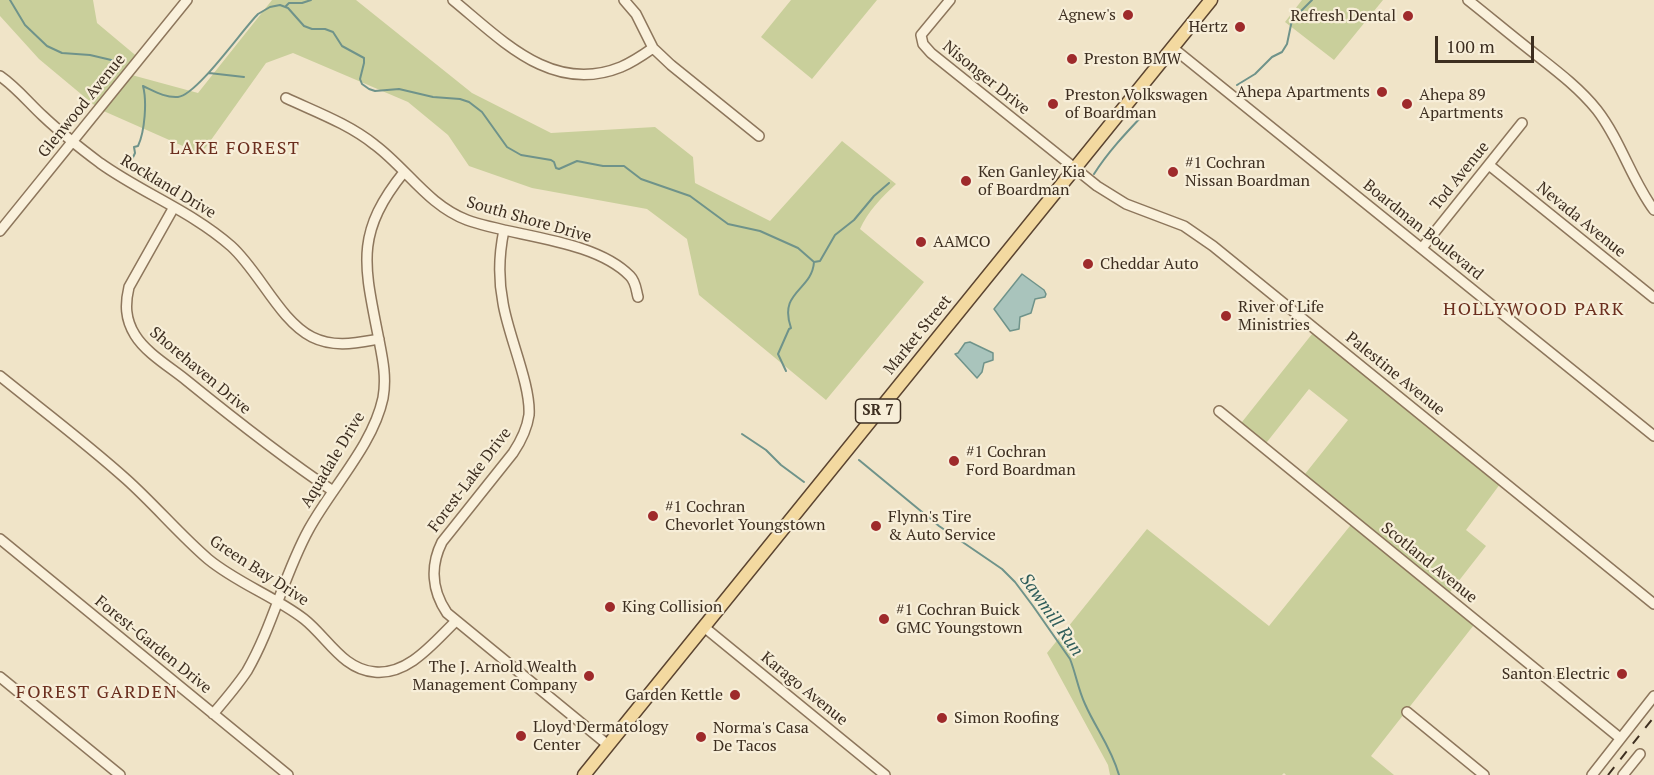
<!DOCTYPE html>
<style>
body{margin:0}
#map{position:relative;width:1654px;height:775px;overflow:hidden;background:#f0e4c8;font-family:"PT Serif",serif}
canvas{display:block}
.scale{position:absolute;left:1435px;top:36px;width:99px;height:27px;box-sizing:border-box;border:3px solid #3d2e20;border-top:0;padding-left:8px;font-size:18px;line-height:21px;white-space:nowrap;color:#3d2e20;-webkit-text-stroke:4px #f7eed8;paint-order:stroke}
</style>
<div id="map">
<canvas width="1654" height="775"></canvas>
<div class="scale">100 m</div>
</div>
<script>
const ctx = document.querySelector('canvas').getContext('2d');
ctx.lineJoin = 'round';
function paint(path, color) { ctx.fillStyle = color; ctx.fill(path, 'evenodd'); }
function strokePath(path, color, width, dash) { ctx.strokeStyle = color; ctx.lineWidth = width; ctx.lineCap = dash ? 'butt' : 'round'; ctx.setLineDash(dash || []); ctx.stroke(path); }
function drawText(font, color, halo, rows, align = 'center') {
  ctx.font = font + ' "PT Serif",serif'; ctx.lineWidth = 4.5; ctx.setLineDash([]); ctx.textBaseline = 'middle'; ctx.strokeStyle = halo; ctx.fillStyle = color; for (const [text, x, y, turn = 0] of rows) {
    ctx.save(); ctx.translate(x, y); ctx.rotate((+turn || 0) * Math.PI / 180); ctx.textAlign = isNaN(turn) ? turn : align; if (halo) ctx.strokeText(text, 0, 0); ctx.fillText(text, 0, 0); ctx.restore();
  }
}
paint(new Path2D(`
 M0,0H93L97,23L140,59L128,74L198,93L272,0H356L472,93L551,133L655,127L693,157L695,183L770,221L842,141L896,184C882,197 868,211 860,229L924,282L826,400L699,295L687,239L647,209L532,188L469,166L448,135L408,102L293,53L266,63L201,154L99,109L39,59L0,16Z
 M791,0H877L812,79L761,37Z
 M1302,0H1383L1334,60L1285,22Z
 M1316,329L1503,480L1466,530L1486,546L1447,596L1477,621L1371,756L1394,775H1286L1284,773L1282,775H1110L1108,765L1047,653L1147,529L1269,626L1354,521L1301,479L1348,420L1309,389L1263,447L1238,427Z`), '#c9cf9b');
const water = new Path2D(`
 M1022,274L1044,290L1046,294L1045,297L1035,299L1031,313L1020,317L1019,329L1010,331L994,309Z
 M970,342L993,353V360L984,363L982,372L977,378L955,354L958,353L965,343Z`);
paint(water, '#a9c4bc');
strokePath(water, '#6f938a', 1.5);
strokePath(new Path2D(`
 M10,0L25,25L47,46L62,53L90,55L124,63
 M286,6L289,3H302L311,0
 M209,73L244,77
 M1237,85L1255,74L1272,57L1282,52L1287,44L1292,20L1312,0
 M143,86C154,91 165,98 178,97C197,95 242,30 258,14L270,7L280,5L288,8L304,26L312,29H325L333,32L342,46L364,58V63L360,79L362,84L369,89L375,91L399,89L433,97L460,99L469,102L482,112L507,147L521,155L551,160L554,162L556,168L559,169L577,161L603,166H624L641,179L690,196L728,224L760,231L798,248L814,262
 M129,166L135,153L134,147L138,146C145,131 147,101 143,86
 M1094,174C1108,152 1125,134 1143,115
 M814,262L820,261L835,235L854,220L874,196L889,183
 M786,371L778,354L789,329L791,328C778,291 812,291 814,262
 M742,434L766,450L781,465L804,482
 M859,460L939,526L1002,569L1015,582L1033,606L1070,659C1076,674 1078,689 1085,704C1096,729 1111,747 1119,775`), '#6f938a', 2);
const minor = new Path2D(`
 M453,0C502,40 552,95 621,67C633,62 643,55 653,48
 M624,0L636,14L653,48L671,65L759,136
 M950,0L921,35L923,44L931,53L1097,186L1126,204L1184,226L1213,246L1654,604
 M1468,0C1487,15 1506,31 1525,46C1550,66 1577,85 1597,110C1621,141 1631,179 1654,210
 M1173,48L1654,436
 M0,76C16,87 29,103 43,116C61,133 80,148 100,163C142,193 191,211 231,246C259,271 280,321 312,337C334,348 356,343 379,339
 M286,98C316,112 349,124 375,145C407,169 428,205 467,220C514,237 594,239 630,276C636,282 636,290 638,297
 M1489,165L1654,298
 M174,207L129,287C125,304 125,319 135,335C146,353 170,367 186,380C234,419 282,457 333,491
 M504,230C499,254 498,278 503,303C508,335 531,385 529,415C527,429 521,441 513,453L442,542C430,566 432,591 447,613L608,745
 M0,231L187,0
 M1422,248L1522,123
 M0,376C42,410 86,443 126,479C155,505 179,534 208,559C237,583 274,596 304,619C327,637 343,670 375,672C409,675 434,642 456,621
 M1219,411L1620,738
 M0,539L288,775
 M704,627L885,775
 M0,677L120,775
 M1407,712L1484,775
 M213,714C225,700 237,686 247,671C273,626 284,574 309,529C332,487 373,445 383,398C387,376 382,356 378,335C364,264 355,233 404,172
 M1592,775L1654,696
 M1623,775L1640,754`);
const major = new Path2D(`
 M584,775L1211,0`);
strokePath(minor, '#8d765c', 12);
strokePath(major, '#5b4430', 15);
strokePath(minor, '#faf1dc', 9);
strokePath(major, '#f3d9a0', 12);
strokePath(new Path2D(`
 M1608,775L1654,717`), '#3d2e20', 2, [10, 10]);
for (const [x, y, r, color] of [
 [1128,15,6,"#9e2a2b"],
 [1408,16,6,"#9e2a2b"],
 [1240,27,6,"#9e2a2b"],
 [1072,59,6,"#9e2a2b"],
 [1382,92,6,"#9e2a2b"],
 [1053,104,6,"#9e2a2b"],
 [1407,104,6,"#9e2a2b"],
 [1173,172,6,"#9e2a2b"],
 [966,181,6,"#9e2a2b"],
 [921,242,6,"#9e2a2b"],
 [1088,264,6,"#9e2a2b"],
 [1226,316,6,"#9e2a2b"],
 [954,461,6,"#9e2a2b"],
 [653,516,6,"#9e2a2b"],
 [876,526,6,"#9e2a2b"],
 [610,607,6,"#9e2a2b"],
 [884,619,6,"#9e2a2b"],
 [1622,674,6,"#9e2a2b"],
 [589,676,6,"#9e2a2b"],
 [735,695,6,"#9e2a2b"],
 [942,718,6,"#9e2a2b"],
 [521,736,6,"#9e2a2b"],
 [701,737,6,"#9e2a2b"]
]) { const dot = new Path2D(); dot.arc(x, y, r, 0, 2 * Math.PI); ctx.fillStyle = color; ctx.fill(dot); strokePath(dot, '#f7eed8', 2); }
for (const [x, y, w] of [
 [878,411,45]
]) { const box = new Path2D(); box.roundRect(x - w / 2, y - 12, w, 24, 4.5); ctx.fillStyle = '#f7eed8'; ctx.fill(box); strokePath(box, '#3d2e20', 1.5); }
drawText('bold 15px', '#3d2e20', null, [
 ["SR 7",878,411]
]);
drawText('16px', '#3d2e20', '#f7eed8', [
 ["Agnew's",1116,15,"right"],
 ["Refresh Dental",1396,16,"right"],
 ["Hertz",1228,27,"right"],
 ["Preston BMW",1084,59],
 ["Ahepa Apartments",1370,92,"right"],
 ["Preston Volkswagen",1065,95],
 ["of Boardman",1065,113],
 ["Ahepa 89",1419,95],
 ["Apartments",1419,113],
 ["#1 Cochran",1185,163],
 ["Nissan Boardman",1185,181],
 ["Ken Ganley Kia",978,172],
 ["of Boardman",978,190],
 ["AAMCO",933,242],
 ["Cheddar Auto",1100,264],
 ["River of Life",1238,307],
 ["Ministries",1238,325],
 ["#1 Cochran",966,452],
 ["Ford Boardman",966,470],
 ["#1 Cochran",665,507],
 ["Chevorlet Youngstown",665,525],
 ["Flynn's Tire",888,517],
 ["& Auto Service",888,535],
 ["King Collision",622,607],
 ["#1 Cochran Buick",896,610],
 ["GMC Youngstown",896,628],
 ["The J. Arnold Wealth",577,667,"right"],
 ["Management Company",577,685,"right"],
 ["Santon Electric",1610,674,"right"],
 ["Garden Kettle",723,695,"right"],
 ["Simon Roofing",954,718],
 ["Lloyd Dermatology",533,727],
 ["Center",533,745],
 ["Norma's Casa",713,728],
 ["De Tacos",713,746]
], 'left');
drawText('16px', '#3d2e20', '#f7eed8', [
 ["Nisonger Drive",986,78,39],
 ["Glenwood Avenue",82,106,-51],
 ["Tod Avenue",1460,176,-51],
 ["Rockland Drive",168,187,31],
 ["South Shore Drive",529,220,16],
 ["Nevada Avenue",1581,220,39],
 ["Boardman Boulevard",1423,230,39],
 ["Market Street",918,335,-51],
 ["Shorehaven Drive",200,371,40],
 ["Palestine Avenue",1395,374,39],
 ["Aquadale Drive",333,460,-59],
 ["Forest-Lake Drive",470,480,-53],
 ["Scotland Avenue",1429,563,39],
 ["Green Bay Drive",259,571,33],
 ["Forest-Garden Drive",153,645,39],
 ["Karago Avenue",804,689,39]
]);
ctx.letterSpacing = '1.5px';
drawText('18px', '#6b2e1e', '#f7eed8', [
 ["LAKE FOREST",235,149],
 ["HOLLYWOOD PARK",1534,310],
 ["FOREST GARDEN",97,693]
]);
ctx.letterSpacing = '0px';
drawText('italic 18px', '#2f5d5a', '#f7eed8', [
 ["Sawmill Run",1051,615,55]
]);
</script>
